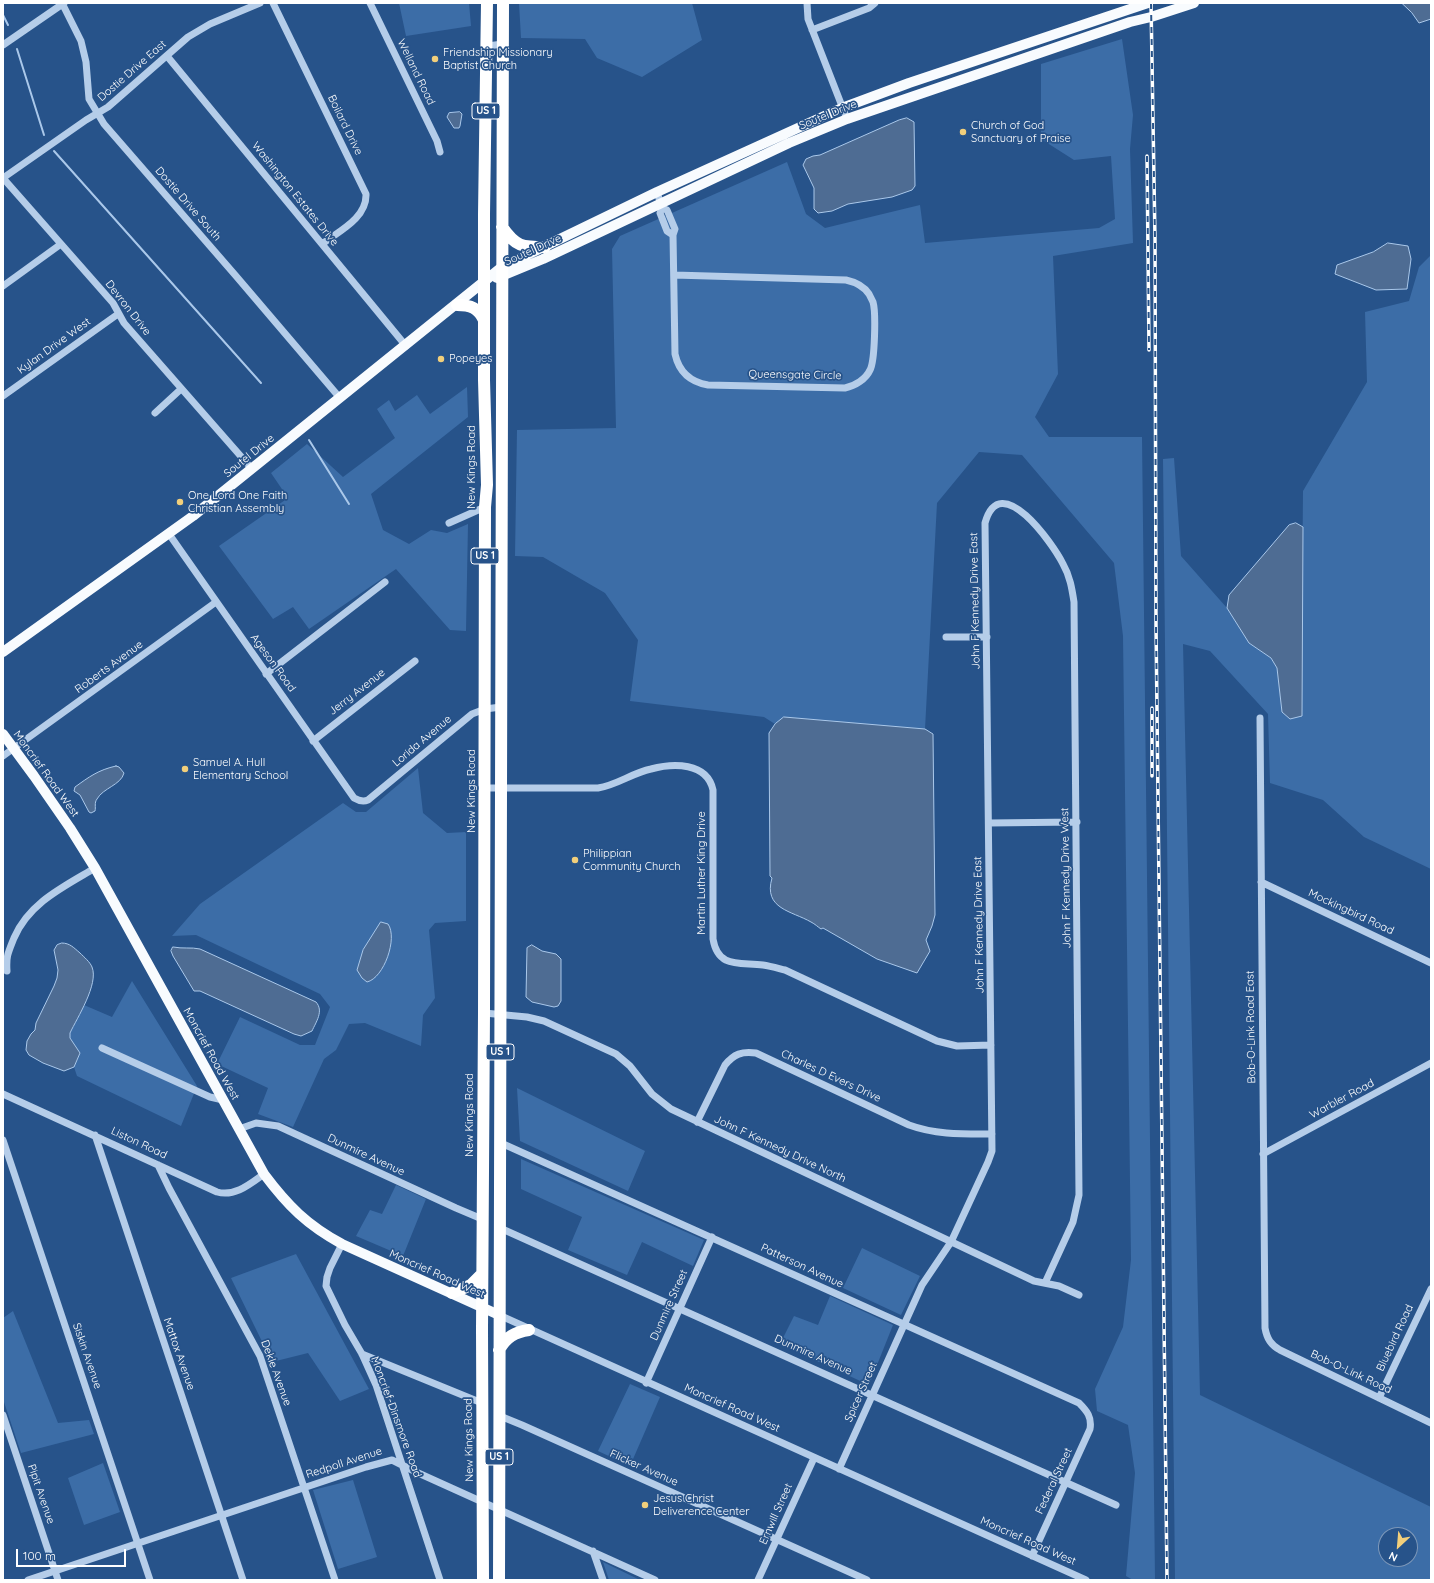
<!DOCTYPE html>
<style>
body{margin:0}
#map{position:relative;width:1434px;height:1583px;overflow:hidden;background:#27538a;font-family:Quicksand,sans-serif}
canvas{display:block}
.frame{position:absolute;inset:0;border:4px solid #fff;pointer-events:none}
.north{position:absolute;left:1378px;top:1527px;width:40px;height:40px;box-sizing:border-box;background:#27538a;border:1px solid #7d98b9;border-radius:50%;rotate:206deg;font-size:11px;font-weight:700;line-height:16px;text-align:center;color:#fff}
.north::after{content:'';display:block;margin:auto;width:14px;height:18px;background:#f2cf7b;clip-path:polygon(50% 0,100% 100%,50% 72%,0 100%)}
.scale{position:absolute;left:16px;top:1549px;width:110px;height:18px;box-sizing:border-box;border:2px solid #fff;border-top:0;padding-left:5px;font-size:12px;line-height:14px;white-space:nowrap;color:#fff;-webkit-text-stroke:3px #27538a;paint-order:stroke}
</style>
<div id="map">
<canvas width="1434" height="1583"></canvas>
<div class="frame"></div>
<div class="north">N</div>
<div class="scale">100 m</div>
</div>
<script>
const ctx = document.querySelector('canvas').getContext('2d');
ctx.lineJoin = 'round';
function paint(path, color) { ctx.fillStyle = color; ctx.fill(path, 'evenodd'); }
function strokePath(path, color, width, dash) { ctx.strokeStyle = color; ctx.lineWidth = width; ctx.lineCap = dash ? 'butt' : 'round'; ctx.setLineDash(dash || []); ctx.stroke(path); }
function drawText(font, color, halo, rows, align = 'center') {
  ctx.font = font + ' Quicksand,sans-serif'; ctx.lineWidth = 3.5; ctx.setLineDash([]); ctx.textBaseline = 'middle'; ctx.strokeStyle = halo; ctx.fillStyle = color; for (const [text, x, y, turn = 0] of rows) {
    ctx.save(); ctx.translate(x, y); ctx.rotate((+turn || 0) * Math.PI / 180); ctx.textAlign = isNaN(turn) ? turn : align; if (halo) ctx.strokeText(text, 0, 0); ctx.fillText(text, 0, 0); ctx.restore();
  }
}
paint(new Path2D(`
 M399,3H469L471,26L406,36Z
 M519,3H692L702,40L642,77L597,58L585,39L521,38Z
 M1122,39L1133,115L1130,149L1133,243L1053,256L1058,374L1035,417L1049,437H1142L1155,1580H1133L1126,1576L1135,1473L1128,1425L1097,1411L1095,1389L1123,1327L1131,1260L1123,636L1114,563L1022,455L979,452L937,503L925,729L784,718L775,724L764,717L630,701L638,640L605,593L543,557L515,556L517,430L616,428L612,249L620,236L787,162L806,214L825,228L920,205L925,243L1099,228L1115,219L1111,156L1074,160L1041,139V64Z
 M1431,255V869L1364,837L1323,800L1270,783L1268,714L1210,651L1183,644L1200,1395L1431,1507V1580H1175L1163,459L1174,458L1181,556L1227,608L1249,643L1271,658L1277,668L1282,712L1301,716L1303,491L1367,382L1365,312L1409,301L1419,267ZM1386,1535H1410V1559H1386Z
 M467,387L468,417L371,494L383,530L409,544L431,530L447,533L468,524L466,631L450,630L396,569L309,629L293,607L273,619L219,546L288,498L271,473L307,444L343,477L395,438L377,409L389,400L395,411L417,395L430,414Z
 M418,768L423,813L447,833L466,832V921L435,923L429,930L435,998L423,1015L421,1046L365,1023L349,1024L336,1050L324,1059L293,1127L258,1114L268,1088L217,1064L240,1017L300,1045H315L330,1007L320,994L196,935L172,936L200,904L343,803L356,812H366Z
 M132,981L197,1086L181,1126L77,1076L74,1067L80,1053L70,1038V1033L84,1005L112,1017Z
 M517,1088L645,1151L628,1191L520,1141Z
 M521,1159L704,1240L693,1266L642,1242L627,1275L568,1250L582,1217L521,1189Z
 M396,1185L426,1199L403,1256L356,1236L370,1210L382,1214Z
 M862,1248L920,1276L901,1315L843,1288Z
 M296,1254L369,1389L340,1401L308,1353L272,1362L231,1278Z
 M830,1296L893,1325L869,1385L780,1344L794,1316L818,1325Z
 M13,1311L58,1423L89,1420L94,1434L21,1453L3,1399V1318Z
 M630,1384L660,1397L630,1466L598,1451Z
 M103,1463L120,1512L84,1525L68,1478Z
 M353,1480L377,1557L338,1569L313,1490Z
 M603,1562L640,1580H609Z`), '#3c6da7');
const water = new Path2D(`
 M1402,3H1431V19L1419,23L1412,13Z
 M460,112L462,114L460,126L459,128H454L447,117L449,113Z
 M907,118L914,122L915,186L912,190L892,197L848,204L832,211L818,213L814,209V188L803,165L806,159L813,156L820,155L899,120Z
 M1388,243L1408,246L1411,259L1407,289L1376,290L1335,274L1337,265L1373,252Z
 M1296,523L1303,527L1302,716L1290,719L1282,712L1277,668L1271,658L1249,643L1227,608L1229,595L1289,525Z
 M784,717L925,729L933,734L935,915L932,926L926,940L930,951L917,973L877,959L823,928L821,929C818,927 815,924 811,922C792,911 763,909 772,878L770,876L769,733L775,724Z
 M116,766L119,767L124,773C121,785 103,788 97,799C94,803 96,807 95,811L91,813L89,812L80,795L74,791L75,787C89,777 98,770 116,766Z
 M381,922L388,924C398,938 384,978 367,982L362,978L357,970L363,950Z
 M62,943C70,943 74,948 80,953C84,957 90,962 92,967C99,984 77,1018 70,1033V1038L80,1053L74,1067L64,1071L43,1063L29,1055L26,1050L27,1041L31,1034L35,1030L36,1023L54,986L57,978L58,970L54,950L57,945Z
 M532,945L542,951L556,954L561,959V1001L558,1006L554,1007L532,1002L526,997L527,948Z
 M173,947C183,949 191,947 200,949L316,1002C324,1011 316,1022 312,1031L301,1036L294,1034L200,991H194L173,956L171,951Z`);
paint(water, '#4e6c93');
strokePath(water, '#aac8ea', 1);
strokePath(new Path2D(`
 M3,15L8,25
 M17,49L44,135
 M54,151L261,383
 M309,440L349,504`), '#aac8ea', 2);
strokePath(new Path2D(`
 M62,3L81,41L86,62L89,99L104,124L236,276L340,398
 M273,3L366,194C367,218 339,231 322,244
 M370,3L437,141L440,152
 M807,3L808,19L847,119
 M812,30L869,8L875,3
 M3,45L64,3
 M487,46L503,44
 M167,56L406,346
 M657,192L662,208L660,213L667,231L673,235
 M662,208L667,210L675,229L673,235L675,354C679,372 690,382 708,385L845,388C855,386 866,379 870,370C875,361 876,312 873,302C872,300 870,296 869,294C863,285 855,282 846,280L674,275
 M3,286L61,244
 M3,396L118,314
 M155,413L181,389
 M252,469L124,323L113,303L3,178L86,120L108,107L188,37L210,24L260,3
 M449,523L485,507
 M169,534L354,798C359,801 363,802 368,800L472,714L485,709L501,707
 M946,637H987
 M266,674L385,582
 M1260,718L1265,1328C1267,1339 1271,1345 1280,1350L1431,1423
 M313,741L415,661
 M3,756L216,602
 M485,788H598C617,785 632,773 651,769C673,763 707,762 713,790V939C718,969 740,962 763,965C770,966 777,968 785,970L937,1041L957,1046L991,1045
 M989,823L1077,822
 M1261,882L1431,963
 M7,971C6,956 8,953 14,938C29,903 63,887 95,868
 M484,1013L527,1017L544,1021L616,1054L630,1066L652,1094L671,1109L1034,1281L1059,1286L1079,1295
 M102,1048L210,1097L223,1100
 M3,1094L217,1192C235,1197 250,1184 264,1174
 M697,1122L725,1065C734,1054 742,1051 756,1053L909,1125C936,1135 964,1134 992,1134
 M239,1129L256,1123L278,1126L456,1208L482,1219
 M95,1135L243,1580
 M3,1140L150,1580
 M501,1143L1079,1403C1087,1411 1092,1417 1090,1429L1032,1556
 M1263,1154L1431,1063
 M158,1165L169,1188L260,1356L335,1580
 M500,1228L1116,1505
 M342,1244L330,1268L327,1277L326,1286L345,1325L362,1354L376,1385L440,1580
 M499,1315L1086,1580
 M362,1354L482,1403
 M646,1383L712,1237
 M1379,1398L1431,1289
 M3,1415L58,1580
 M500,1416L522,1425L867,1580
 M839,1469L922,1285L951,1242L988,1162L992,1151L985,523C1000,468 1053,544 1063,564C1070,576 1072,589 1074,602L1079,1195L1073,1222L1045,1283
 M593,1551L603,1580
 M28,1580L366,1467L392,1460L416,1472L655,1580
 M758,1580L814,1458`), '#b5cde9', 7);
strokePath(new Path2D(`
 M497,278L543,259L789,143L847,119L1130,22L1151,17L1194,3
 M3,652L193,516L502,267L657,192L842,108L909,83L1148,3
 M3,734L34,776L70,828L95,868L264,1174C288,1206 307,1225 342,1244L499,1315`), '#f8fbfe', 10);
strokePath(new Path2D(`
 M502,227C516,247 522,247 545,247
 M457,305C471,305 478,308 484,320
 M452,1293L471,1285L482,1274
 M499,1350C506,1337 515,1332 529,1330
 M483,1580L482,1329L484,1013L485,507L487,485L484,380V214L487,3
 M499,1580L503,3`), '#fff', 12);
const rail = new Path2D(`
 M1151,3L1155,239L1156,625L1167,1580
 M1147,156L1149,350
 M1152,708V776`);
strokePath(rail, '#fff', 3.5);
strokePath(rail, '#27538a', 2, [6]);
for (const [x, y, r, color] of [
 [435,59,4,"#f2cf7b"],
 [963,132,4,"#f2cf7b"],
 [441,359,4,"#f2cf7b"],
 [180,502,4,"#f2cf7b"],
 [185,769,4,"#f2cf7b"],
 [575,860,4,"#f2cf7b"],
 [645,1505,4,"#f2cf7b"]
]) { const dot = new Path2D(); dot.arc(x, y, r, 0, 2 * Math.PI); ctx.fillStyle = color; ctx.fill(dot); strokePath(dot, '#27538a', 1.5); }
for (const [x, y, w] of [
 [486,111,28],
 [485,556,28],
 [500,1052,28],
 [499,1457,28]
]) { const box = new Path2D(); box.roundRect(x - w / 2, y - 8, w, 16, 3); ctx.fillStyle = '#27538a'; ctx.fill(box); strokePath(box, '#fff', 1); }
drawText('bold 10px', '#fff', null, [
 ["US 1",486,111],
 ["US 1",485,556],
 ["US 1",500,1052],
 ["US 1",499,1457]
]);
drawText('11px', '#fff', '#27538a', [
 ["Friendship Missionary",443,53],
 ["Baptist Church",443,66],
 ["Church of God",971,126],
 ["Sanctuary of Praise",971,139],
 ["Popeyes",449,359],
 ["One Lord One Faith",188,496],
 ["Christian Assembly",188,509],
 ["Samuel A. Hull",193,763],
 ["Elementary School",193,776],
 ["Philippian",583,854],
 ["Community Church",583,867],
 ["Jesus Christ",653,1499],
 ["Deliverence Center",653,1512]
], 'left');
drawText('11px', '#fff', '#27538a', [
 ["Dostie Drive East",132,71,-41],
 ["Welland Road",416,72,64],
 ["Soutel Drive",828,115,-22],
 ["Boilard Drive",345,125,64],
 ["Washington Estates Drive",295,194,51],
 ["Dostie Drive South",188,204,49],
 ["Soutel Drive",533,250,-24],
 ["Devron Drive",128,308,52],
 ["Kylan Drive West",54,346,-36],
 ["Queensgate Circle",795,375,1],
 ["Soutel Drive",249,456,-39],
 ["New Kings Road",472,467,-90],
 ["John F Kennedy Drive East",975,601,-91],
 ["Ageson Road",273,663,54],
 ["Roberts Avenue",109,667,-36],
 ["Jerry Avenue",357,692,-38],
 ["Lorida Avenue",422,741,-40],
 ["Moncrief Road West",46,774,54],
 ["New Kings Road",472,791,-90],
 ["Martin Luther King Drive",702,873,-90],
 ["John F Kennedy Drive West",1066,878,-91],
 ["Mockingbird Road",1351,912,25],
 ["John F Kennedy Drive East",979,925,-91],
 ["Bob-O-Link Road East",1251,1027,-91],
 ["Moncrief Road West",211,1054,61],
 ["Charles D Evers Drive",831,1076,25],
 ["Warbler Road",1342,1099,-28],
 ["New Kings Road",470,1115,-90],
 ["Liston Road",139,1143,25],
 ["John F Kennedy Drive North",780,1149,25],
 ["Dunmire Avenue",366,1155,25],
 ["Patterson Avenue",802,1266,25],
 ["Moncrief Road West",437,1274,24],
 ["Dunmire Street",669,1305,-66],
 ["Bluebird Road",1395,1338,-65],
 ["Mattox Avenue",179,1354,71],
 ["Dunmire Avenue",813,1355,24],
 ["Siskin Avenue",87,1356,71],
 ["Bob-O-Link Road",1351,1372,25],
 ["Dekle Avenue",276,1373,70],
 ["Spicer Street",861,1392,-66],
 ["Moncrief Road West",732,1408,24],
 ["Moncrief-Dinsmore Road",396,1417,70],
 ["New Kings Road",469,1440,-91],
 ["Redpoll Avenue",344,1463,-18],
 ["Flicker Avenue",644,1468,24],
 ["Federal Street",1054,1481,-65],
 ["Pipit Avenue",41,1494,71],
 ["Ernwill Street",776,1514,-66],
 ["Moncrief Road West",1028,1541,24]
]);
</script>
